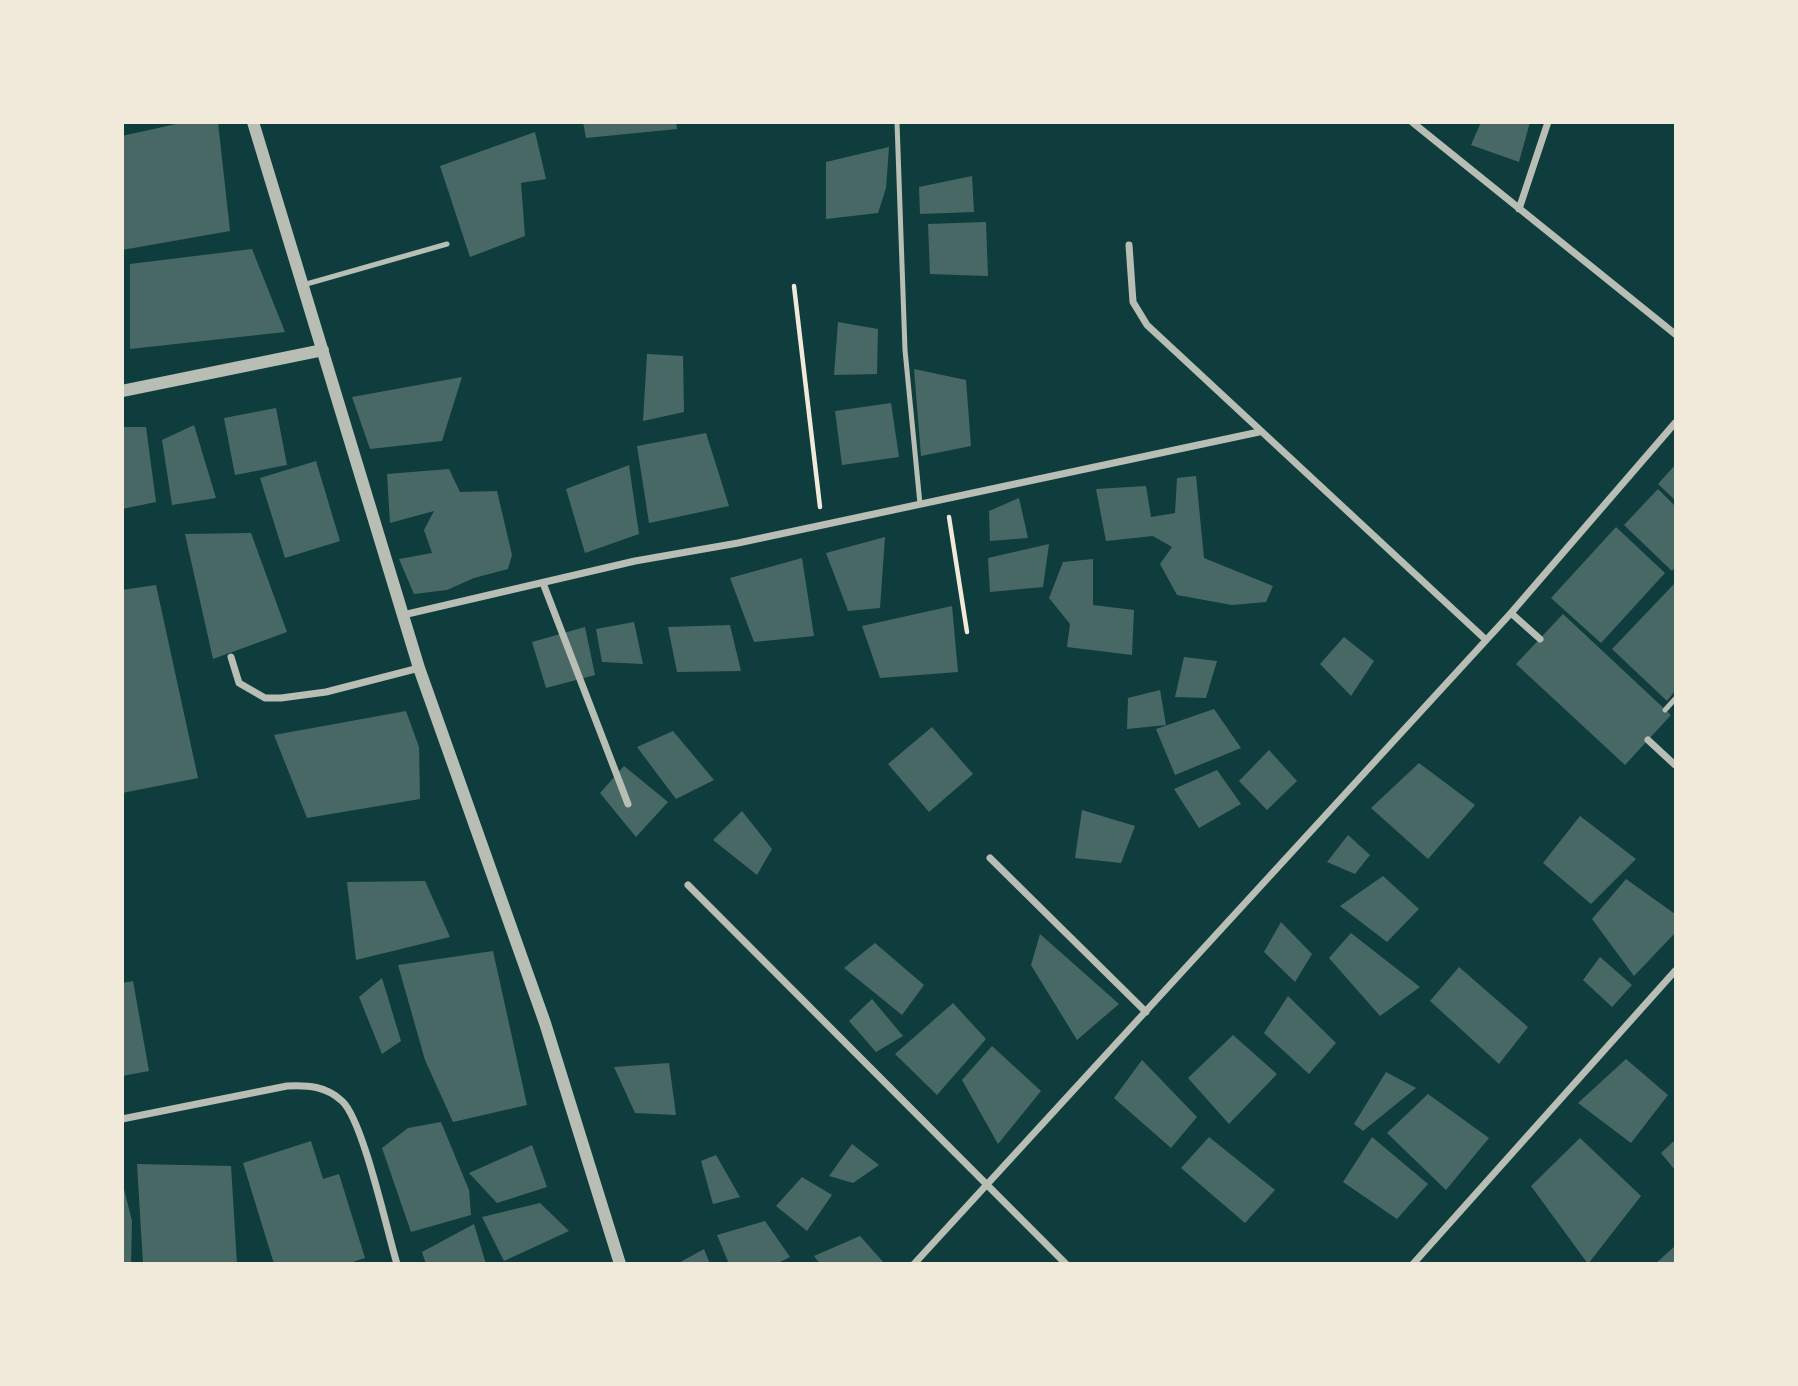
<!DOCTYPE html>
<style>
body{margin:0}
#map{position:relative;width:1798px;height:1386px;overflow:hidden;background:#0f3d3e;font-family:"Archivo Narrow",sans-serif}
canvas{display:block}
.frame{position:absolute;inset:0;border:124px solid #f1e9da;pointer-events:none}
</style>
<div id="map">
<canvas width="1798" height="1386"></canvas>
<div class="frame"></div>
</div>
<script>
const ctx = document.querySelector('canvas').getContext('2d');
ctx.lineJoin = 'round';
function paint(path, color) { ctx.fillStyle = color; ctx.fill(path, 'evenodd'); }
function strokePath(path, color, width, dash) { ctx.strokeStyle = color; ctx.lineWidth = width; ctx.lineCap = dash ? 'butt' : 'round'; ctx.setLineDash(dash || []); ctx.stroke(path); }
paint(new Path2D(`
 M185,122H218L230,231L122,250V136Z
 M583,122H676L677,129L586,138Z
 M1481,122H1530L1519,162L1471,145Z
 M535,132L546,179L521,183L525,236L470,257L440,166Z
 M889,147L886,188L878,213L826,219V162Z
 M972,176L974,212L920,214L919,187Z
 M986,222L988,276L930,274L928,224Z
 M252,249L285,332L130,349V264Z
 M838,322L878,329L877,374L834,375Z
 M647,354L683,356L684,412L643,421Z
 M914,369L966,380L971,446L921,456Z
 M462,377L442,441L370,449L352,397Z
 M891,403L899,457L842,465L835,411Z
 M276,408L287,465L235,475L224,418Z
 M194,425L216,498L172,505L162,440Z
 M122,427H146L156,502L122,509Z
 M706,433L729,506L649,523L637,446Z
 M316,461L340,541L285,558L260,478Z
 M629,465L639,534L585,553L566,489Z
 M1675,465V500L1658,484Z
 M449,469L460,492L497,491L512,555L508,569L474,578L447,590L414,594L399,559L432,553L424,530L434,511L390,523L387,474Z
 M1196,476L1204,558L1273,586L1266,602L1232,605L1177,595L1160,564L1172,547L1153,536L1106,541L1096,489L1146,486L1151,517L1175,513L1177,478Z
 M1658,489L1675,506V567L1672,571L1624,525Z
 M1019,498L1028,538L990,541L989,511Z
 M1616,527L1665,573L1601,643L1551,598Z
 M251,533L287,632L213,659L185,534Z
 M885,537L880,608L848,611L826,553Z
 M1049,544L1043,587L990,592L988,558Z
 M802,558L814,636L754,642L730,578Z
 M1093,559V605L1134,610L1132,655L1067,647L1070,624L1049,598L1063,562Z
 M1675,583V691L1667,701L1612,649Z
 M156,585L198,778L122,793V590Z
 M952,606L958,672L880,678L862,626Z
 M1563,614L1671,715L1625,765L1516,664Z
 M634,622L643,664L602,662L596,629Z
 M730,625L741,671L677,672L668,627Z
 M585,627L595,675L546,688L532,642Z
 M1344,637L1374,661L1351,696L1320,664Z
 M1184,657L1217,661L1206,698L1175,697Z
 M1160,690L1166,725L1127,729L1128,698Z
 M1214,709L1241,748L1175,775L1156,729Z
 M406,711L419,747L420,799L307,818L274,735Z
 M932,727L973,774L929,812L888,764Z
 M673,731L714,780L676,799L637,747Z
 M1269,750L1297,781L1267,810L1239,781Z
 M1419,763L1475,805L1428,859L1371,808Z
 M624,766L668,802L636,837L600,793Z
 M1217,770L1241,804L1199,828L1174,789Z
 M1082,810L1135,826L1121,863L1075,858Z
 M742,811L772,849L757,875L713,840Z
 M1580,816L1636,859L1591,904L1543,863Z
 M1348,835L1370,855L1355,874L1327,862Z
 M1383,876L1419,909L1387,942L1340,906Z
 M1626,879L1675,914V933L1634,976L1592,919Z
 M425,881L450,937L356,960L347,882Z
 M1281,922L1312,954L1295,982L1264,952Z
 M1351,933L1420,987L1380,1016L1329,958Z
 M1040,934L1119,1004L1077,1040L1031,965Z
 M875,943L924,985L902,1015L844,968Z
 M493,951L527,1105L453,1122L425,1060L398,965Z
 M1600,957L1632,985L1612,1007L1583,980Z
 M1459,967L1528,1027L1499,1064L1430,1001Z
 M382,978L401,1041L382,1054L359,997Z
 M133,981L149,1071L122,1076V983Z
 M1288,996L1336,1043L1309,1074L1264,1033Z
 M872,999L903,1036L876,1052L849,1021Z
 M953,1003L986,1039L937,1095L895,1054Z
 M1233,1035L1277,1074L1229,1124L1188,1078Z
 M992,1046L1041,1091L998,1144L962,1080Z
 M1626,1059L1668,1095L1631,1143L1578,1103Z
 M1142,1060L1197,1117L1171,1148L1114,1098Z
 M669,1063L676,1115L635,1113L614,1067Z
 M1386,1072L1416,1088L1363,1131L1354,1124Z
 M1428,1094L1489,1138L1446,1190L1387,1133Z
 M441,1122L469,1190L471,1215L411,1232L382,1148L408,1128Z
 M1209,1137L1275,1190L1245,1223L1181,1168Z
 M1372,1137L1428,1184L1397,1219L1343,1182Z
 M1580,1138L1641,1196L1588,1264L1531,1186Z
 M1675,1140V1170L1661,1153Z
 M311,1141L323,1179L339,1174L365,1258L346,1264H274L243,1163Z
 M852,1144L879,1165L853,1183L829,1176Z
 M532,1145L547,1187L497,1203L469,1173Z
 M716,1155L740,1197L713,1204L701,1161Z
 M137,1164L231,1166L237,1264H143Z
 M802,1177L832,1195L807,1231L776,1206Z
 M122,1181L132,1221L131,1264H122Z
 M540,1203L569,1231L504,1261L482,1217Z
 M765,1221L790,1257L776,1264H729L717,1235Z
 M474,1224L486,1264H426L422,1252Z
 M860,1236L885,1264H820L814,1256Z
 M1675,1246V1264H1655Z
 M704,1249L710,1264H677Z`), '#486865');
strokePath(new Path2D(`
 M794,286L820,507
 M949,517L967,632`), '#f1e9da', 4.5);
strokePath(new Path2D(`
 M897,122L905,350L920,504
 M303,285L447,244
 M1665,710L1675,699`), '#b8beb3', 5);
strokePath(new Path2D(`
 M1412,122L1675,334
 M1519,209L1548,122
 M1129,245L1133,302L1147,325L1485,639
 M543,583L628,804
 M1511,613L1540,639
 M403,615L635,561L738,543L1259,432
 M231,657L239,683L265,698H281L326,692L419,668
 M1648,740L1675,765
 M990,858L1146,1012
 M688,885L1066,1264
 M122,1119L287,1086C308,1085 326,1086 342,1101C363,1120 387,1231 397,1264
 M914,1264L1511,613L1675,423
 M1413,1264L1675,971`), '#b8beb3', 7);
strokePath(new Path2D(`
 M253,122L419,668L545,1023L620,1264
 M122,391L323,350`), '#b8beb3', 12);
</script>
